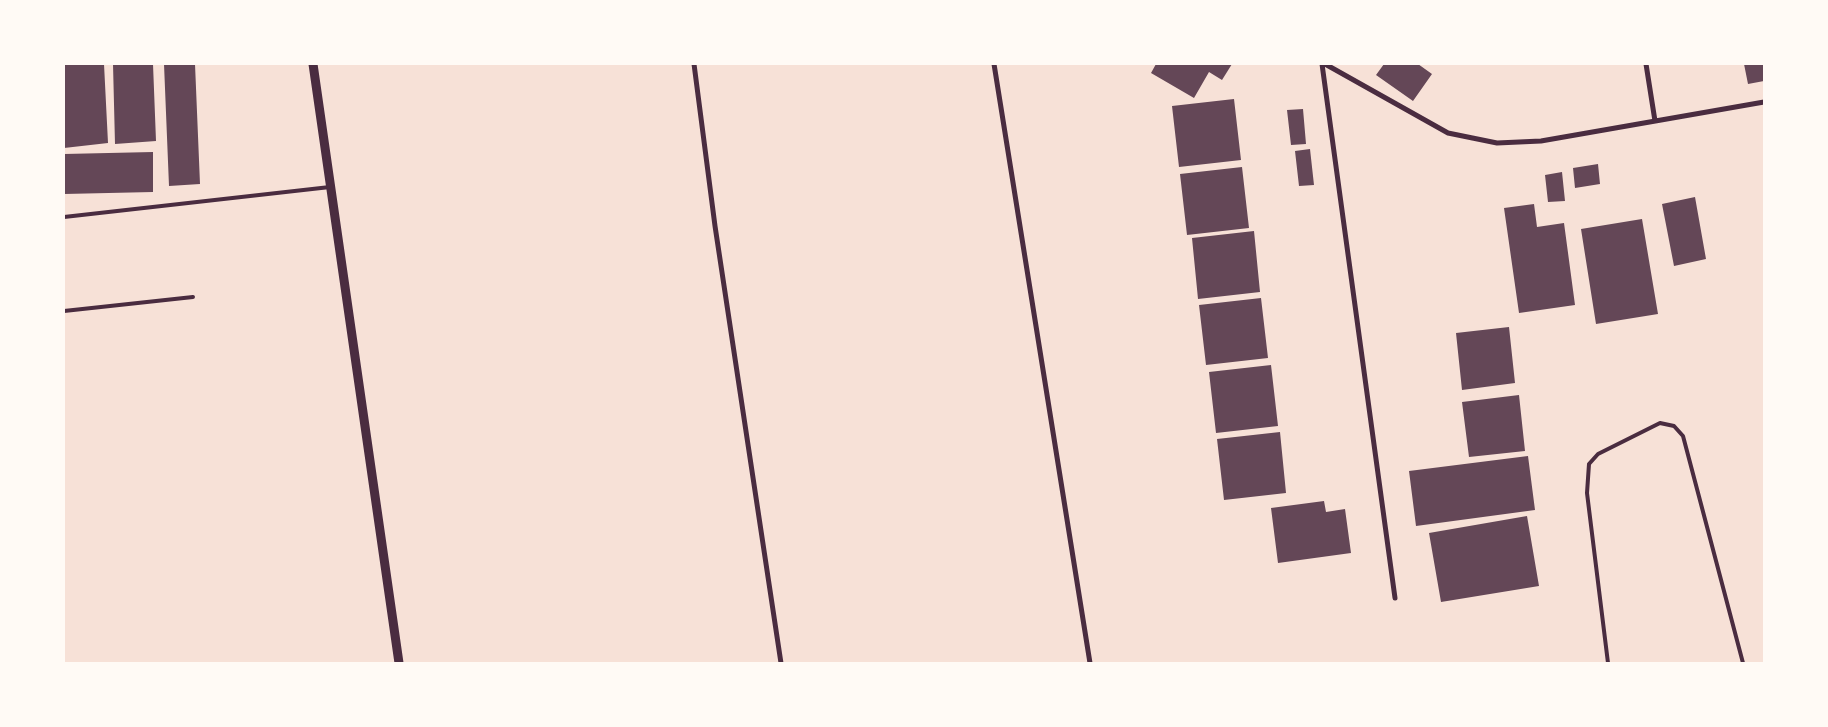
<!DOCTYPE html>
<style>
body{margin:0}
#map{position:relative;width:1828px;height:727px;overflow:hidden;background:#f7e1d7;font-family:"Archivo Narrow",sans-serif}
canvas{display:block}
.frame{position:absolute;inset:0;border:65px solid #fffaf5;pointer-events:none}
</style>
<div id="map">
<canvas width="1828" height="727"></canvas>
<div class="frame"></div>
</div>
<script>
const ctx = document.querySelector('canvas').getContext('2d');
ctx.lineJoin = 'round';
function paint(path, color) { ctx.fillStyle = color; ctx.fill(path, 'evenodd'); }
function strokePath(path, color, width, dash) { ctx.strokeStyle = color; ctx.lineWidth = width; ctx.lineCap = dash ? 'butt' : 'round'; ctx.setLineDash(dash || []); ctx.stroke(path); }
paint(new Path2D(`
 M64,64H104L108,143L64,148Z
 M113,64H153L156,141L115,144Z
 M164,64H195L200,184L169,186Z
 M1156,64H1232L1222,80L1209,72L1194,98L1151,73Z
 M1384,64H1418L1432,74L1413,101L1376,75Z
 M1744,64H1764V81L1748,84Z
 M1234,99L1241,160L1179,167L1172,106Z
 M1303,109L1306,144L1291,145L1287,110Z
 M1310,149L1314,185L1299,186L1295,151Z
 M153,152V192L64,194V154Z
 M1598,164L1600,184L1575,188L1573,168Z
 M1242,167L1249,228L1187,235L1180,174Z
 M1562,172L1565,201L1548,202L1545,175Z
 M1695,197L1706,259L1674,266L1662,204Z
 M1534,204L1537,227L1564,223L1575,305L1519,313L1504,208Z
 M1642,219L1658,314L1596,324L1581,229Z
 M1254,231L1260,292L1198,299L1192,238Z
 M1261,298L1268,358L1206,365L1199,305Z
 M1509,327L1515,383L1462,390L1456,333Z
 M1271,365L1278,426L1216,433L1209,372Z
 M1519,395L1525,451L1469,457L1462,402Z
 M1280,432L1286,493L1224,500L1217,439Z
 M1528,456L1535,510L1416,526L1409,471Z
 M1324,501L1326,512L1345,509L1351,553L1278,563L1271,508Z
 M1527,516L1539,586L1441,602L1429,533Z`), '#644757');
strokePath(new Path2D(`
 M64,217L330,187
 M64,311L193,297
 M1608,663L1587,493L1589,464L1598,454L1660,423L1674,426L1683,436L1743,663`), '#4a2c40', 4);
strokePath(new Path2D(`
 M694,64L715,226L781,663
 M994,64L1090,663
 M1322,64L1395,598
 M1325,64L1448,133L1497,143L1541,141L1764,102
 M1646,64L1655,121`), '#4a2c40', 5);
strokePath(new Path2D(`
 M313,64L399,663`), '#4a2c40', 9);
</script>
